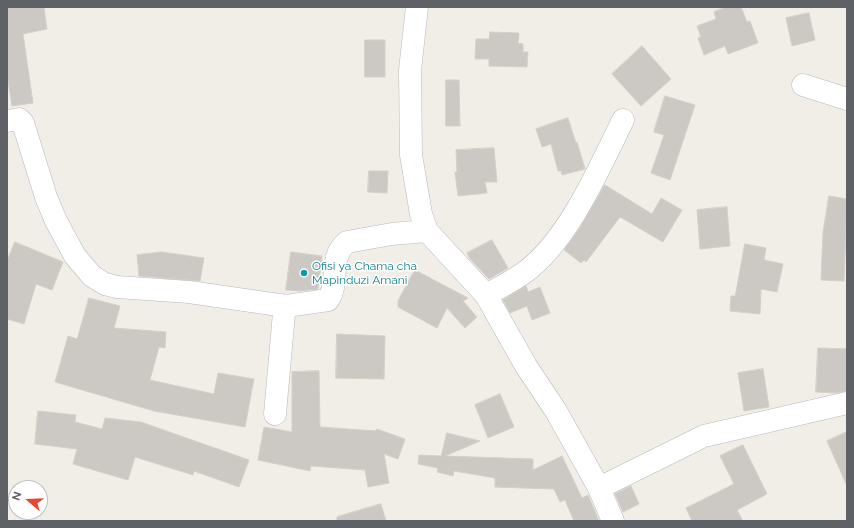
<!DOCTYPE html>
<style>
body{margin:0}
#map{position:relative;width:854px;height:528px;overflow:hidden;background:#f0eee6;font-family:Raleway,sans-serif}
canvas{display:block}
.frame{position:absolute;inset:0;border:8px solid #5e6267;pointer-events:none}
.north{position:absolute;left:8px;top:480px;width:40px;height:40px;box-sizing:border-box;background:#fff;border:1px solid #bfc0c2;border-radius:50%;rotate:289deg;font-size:11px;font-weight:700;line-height:16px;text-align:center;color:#5e6267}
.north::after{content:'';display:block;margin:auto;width:14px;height:18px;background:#e84634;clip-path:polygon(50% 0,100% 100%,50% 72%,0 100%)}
</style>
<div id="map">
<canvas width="854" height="528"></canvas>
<div class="frame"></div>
<div class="north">N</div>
</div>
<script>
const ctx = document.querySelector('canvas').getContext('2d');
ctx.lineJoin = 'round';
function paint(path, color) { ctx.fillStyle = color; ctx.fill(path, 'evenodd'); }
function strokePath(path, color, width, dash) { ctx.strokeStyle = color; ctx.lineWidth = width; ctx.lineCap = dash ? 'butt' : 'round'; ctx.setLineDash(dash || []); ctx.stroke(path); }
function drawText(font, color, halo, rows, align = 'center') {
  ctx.font = font + ' Raleway,sans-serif'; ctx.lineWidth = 3; ctx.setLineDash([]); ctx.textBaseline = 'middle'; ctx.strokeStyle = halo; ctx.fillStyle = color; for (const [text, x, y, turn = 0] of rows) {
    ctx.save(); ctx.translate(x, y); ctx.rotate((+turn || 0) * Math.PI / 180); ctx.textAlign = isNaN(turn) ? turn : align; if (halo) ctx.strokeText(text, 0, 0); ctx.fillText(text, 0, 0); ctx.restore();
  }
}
const building = new Path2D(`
 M7,7H44L47,29L23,34L33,103L12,106L7,74Z
 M726,7H741L747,22L750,21L758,43L728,54L725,46L704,55L698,38L701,37L697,26L716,19L714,12Z
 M809,13L815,40L792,46L786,18Z
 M490,32L519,33L518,43L523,44V52H528L527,67L489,66V59H475L476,39H489Z
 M365,40H385V77H365Z
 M642,46L671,79L641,106L612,74Z
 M446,80H459L460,126H446Z
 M665,96L695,105L670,180L651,173L664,135L654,132Z
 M568,118L576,143L577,142L585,169L562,175L561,171H558L551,144L542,147L536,129Z
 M494,148L497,182H485L487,193L458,196L455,172H457L456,150Z
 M369,171H388L387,193L368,192Z
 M605,185L652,214L661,198L682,210L663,242L620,217L586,262L584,260L581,263L564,250L579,229Z
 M829,196L847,199L844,281L821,280L823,233Z
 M727,207L730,246L700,249L697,210Z
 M492,240L508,268L489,279L470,259L467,253Z
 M15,242L63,262L52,290L36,284L24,324L7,319V261Z
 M745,244L766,248L764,260L783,264L777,292L761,289L760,314L730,311L731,296H735Z
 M162,252L204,258L200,281L139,276L137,255Z
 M291,252L322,256L318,289L300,291L286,290Z
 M415,270L468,298L463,301L477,317L465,328L447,308L437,328L398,307V301Z
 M526,286L528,292L540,287L550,313L532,320L527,306L510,313L503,300Z
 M89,298L120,306L114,328L166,332L165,348L159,347L150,380L214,394L218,373L254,379L245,427L154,411L55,382L68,336L77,339Z
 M337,334L385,336L384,379L336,378Z
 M818,348L847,349V391L835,393L816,392Z
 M763,369L769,407L744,411L738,373Z
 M319,371L320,427L376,431L377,429L405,439L398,459L384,454L389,483L368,487L365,470L311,466L310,471L258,460L264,427L292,432V372Z
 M500,394L514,427L488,438L475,405Z
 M38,411L76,415L75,422L102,429L105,418L141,422L249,460L239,487L194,471L193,475L135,457L128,480L73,464L77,449L35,444Z
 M847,432V486L827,441Z
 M447,433L480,441L445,456L533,459V470L562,456L582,498L588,495L599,521H574L565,500L560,502L554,489L495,487V478L454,471L453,476L437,472L438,468L418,464L419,455L441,456Z
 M743,445L767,494L737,510L743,521H692L686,508L734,484L720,456Z
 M631,486L639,504L623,512L615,494Z
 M381,504L386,521H337V517Z`);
paint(building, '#ccc9c4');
strokePath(building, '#d5d0c5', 1);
const street = new Path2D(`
 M417,7L410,70L411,155L421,214L427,231L486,295L526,366L556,411L599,488L613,521
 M803,85L847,99
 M7,121L19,119L23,123L46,197L56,221L75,256L92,276L105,284L117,287L189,292L286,306
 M486,295C499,288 513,281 525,272C568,241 600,167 623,120
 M275,414L284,313L286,306L328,300C340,283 328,257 347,242L392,234L427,231
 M599,488L704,436L847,403`);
strokePath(street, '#b7b9bd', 23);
strokePath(street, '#fff', 22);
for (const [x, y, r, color] of [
 [304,273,4,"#0f9aa8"]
]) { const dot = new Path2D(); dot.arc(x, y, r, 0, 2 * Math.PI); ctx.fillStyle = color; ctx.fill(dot); strokePath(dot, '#fff', 1.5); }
drawText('12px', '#0d838f', '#fff', [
 ["Ofisi ya Chama cha",312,266],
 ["Mapinduzi Amani",312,280]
], 'left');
</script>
